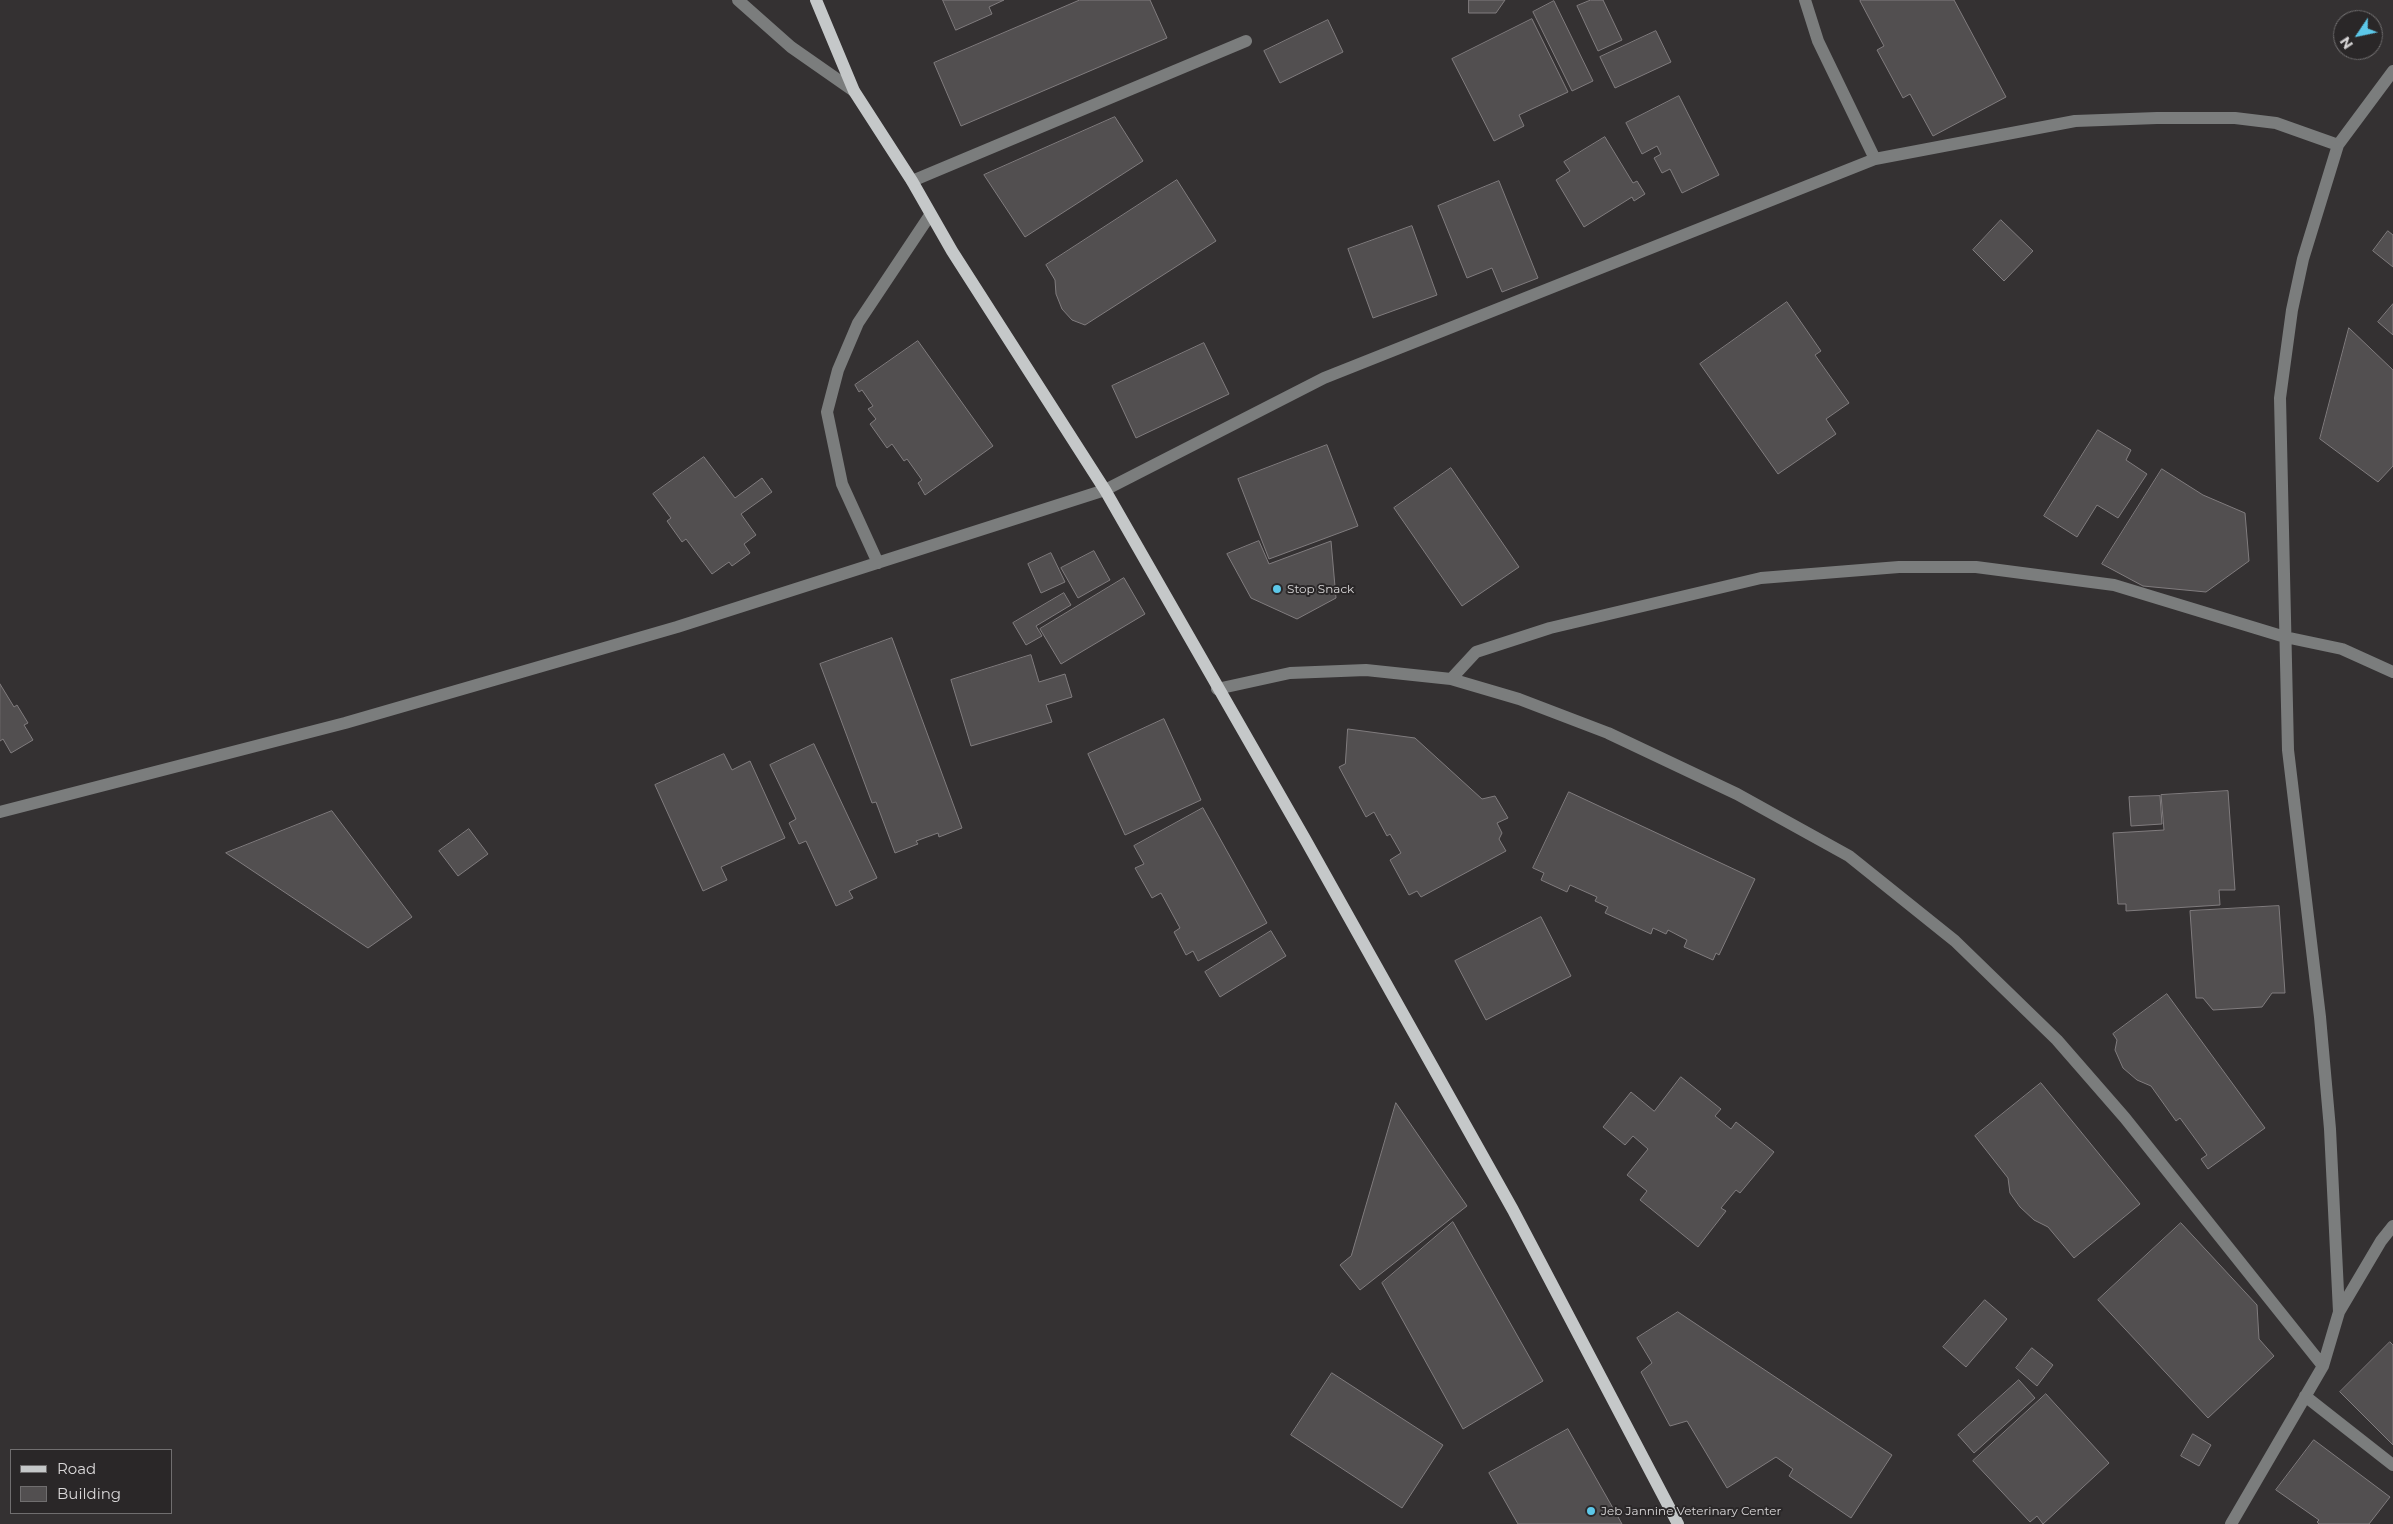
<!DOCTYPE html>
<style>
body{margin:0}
#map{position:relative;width:2393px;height:1524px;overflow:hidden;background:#343132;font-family:Montserrat,sans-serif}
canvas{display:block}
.legend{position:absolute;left:10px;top:1449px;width:162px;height:65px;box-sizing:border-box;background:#2a2728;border:1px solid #706e6f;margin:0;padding:6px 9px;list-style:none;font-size:15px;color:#dad8d9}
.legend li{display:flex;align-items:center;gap:10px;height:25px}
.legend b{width:25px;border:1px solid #706e6f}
.north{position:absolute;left:2333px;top:10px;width:50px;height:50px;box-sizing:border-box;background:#2a2728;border:1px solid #706e6f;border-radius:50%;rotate:236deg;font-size:14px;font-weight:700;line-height:20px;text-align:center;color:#dad8d9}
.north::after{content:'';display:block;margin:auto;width:18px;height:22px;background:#5cc7e8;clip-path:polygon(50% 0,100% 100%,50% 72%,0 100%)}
</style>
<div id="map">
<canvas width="2393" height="1524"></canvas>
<ul class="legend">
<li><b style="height:6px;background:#c5c8c9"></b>Road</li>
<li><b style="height:14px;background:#524f50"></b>Building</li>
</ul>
<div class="north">N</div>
</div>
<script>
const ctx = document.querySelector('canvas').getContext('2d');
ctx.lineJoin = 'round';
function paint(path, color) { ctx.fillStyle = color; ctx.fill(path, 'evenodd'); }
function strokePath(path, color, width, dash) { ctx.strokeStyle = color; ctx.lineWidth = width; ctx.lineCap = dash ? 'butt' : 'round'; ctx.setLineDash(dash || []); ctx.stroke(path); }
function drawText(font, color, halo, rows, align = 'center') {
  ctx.font = font + ' Montserrat,sans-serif'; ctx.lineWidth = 4; ctx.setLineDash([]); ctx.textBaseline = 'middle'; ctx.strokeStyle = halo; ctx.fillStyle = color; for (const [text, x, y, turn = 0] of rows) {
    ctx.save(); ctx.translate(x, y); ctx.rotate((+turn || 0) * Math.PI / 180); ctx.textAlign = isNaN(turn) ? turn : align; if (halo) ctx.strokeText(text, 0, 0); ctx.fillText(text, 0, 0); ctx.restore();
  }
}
const building = new Path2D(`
 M943,0H1004L989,7L992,14L956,30Z
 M1080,0H1150L1167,38L961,126L934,63Z
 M1469,0H1505L1496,13H1469Z
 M1591,0H1603L1622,40L1598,51L1577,6Z
 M1862,0H1954L2006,97L1933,136L1910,94L1903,98L1877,50L1884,46L1860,1Z
 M1554,1L1593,81L1572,91L1533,12Z
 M1532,19L1568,92L1519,115L1524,126L1494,141L1452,59Z
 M1328,20L1343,52L1280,83L1264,51Z
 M1656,31L1671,62L1615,88L1600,57Z
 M1679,96L1719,175L1682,193L1670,169L1662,173L1654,158L1661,154L1657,146L1642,154L1626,123Z
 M1115,117L1143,161L1025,237L984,175Z
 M1605,137L1633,183L1637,181L1645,194L1634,201L1632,197L1584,227L1556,180L1570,171L1564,162Z
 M1177,180L1216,241L1085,325L1072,320L1062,309L1056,294L1055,280L1046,265Z
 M1499,181L1538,278L1502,292L1492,268L1467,278L1438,206Z
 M2001,220L2033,251L2004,281L1973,250Z
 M1412,226L1437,295L1373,318L1348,249Z
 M2388,231L2393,235V267L2373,251Z
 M1787,302L1821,351L1815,355L1849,403L1826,419L1836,434L1778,474L1700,364Z
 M2393,304V335L2378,322Z
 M2349,328L2393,370V466L2378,482L2320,439Z
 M918,341L993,446L925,495L918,483L922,480L907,459L904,461L892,444L887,448L870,424L876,419L868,409L873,406L862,390L859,392L855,385Z
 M1204,343L1229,394L1136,438L1112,386Z
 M2098,430L2131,450L2126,460L2147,474L2118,518L2097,505L2077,537L2044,516Z
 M1327,445L1358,526L1269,559L1238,479Z
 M704,457L735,498L762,478L772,492L741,514L756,535L744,544L750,553L732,566L729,562L712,574L686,539L682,542L667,521L671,518L653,494Z
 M1451,468L1519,567L1462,606L1394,508Z
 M2162,469L2203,495L2245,513L2249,561L2206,592L2143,586L2102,564Z
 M1259,541L1269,564L1331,541L1336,598L1297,619L1251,598L1227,554Z
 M1094,551L1110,580L1078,598L1061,568Z
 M1051,553L1065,582L1041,593L1028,564Z
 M1124,578L1145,614L1061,664L1040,629Z
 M1064,593L1071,605L1036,626L1042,636L1026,645L1013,623Z
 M892,638L962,828L939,837L938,833L916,841L918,844L895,853L876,802L872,803L820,664Z
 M1031,655L1039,682L1065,674L1072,697L1046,705L1052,722L971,746L951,680Z
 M0,684L14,707L17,705L28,723L24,725L33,740L11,753L3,739L0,741Z
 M1164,719L1201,800L1125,835L1088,754Z
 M1348,729L1415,738L1482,799L1495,796L1508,818L1497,823L1502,833L1499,839L1506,851L1421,897L1417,891L1409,895L1390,860L1401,853L1390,834L1387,836L1374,812L1366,817L1339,767L1345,764Z
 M814,744L877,878L849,891L853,898L836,906L806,841L799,844L789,823L796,819L770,765Z
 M724,754L732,770L750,761L785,838L721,867L727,880L703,891L655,785Z
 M2228,791L2235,890H2219L2220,905L2126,911V904H2118L2113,833L2164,830L2161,795Z
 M1569,792L1755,879L1719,955L1716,953L1713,960L1684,947L1687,940L1668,930L1666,934L1653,928L1651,934L1605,913L1608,907L1595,901L1597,897L1570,885L1567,892L1541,880L1544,873L1533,868Z
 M2160,796L2162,824L2131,826L2129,797Z
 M1203,808L1267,923L1198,961L1193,951L1186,955L1174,932L1180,928L1161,893L1152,898L1135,868L1144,864L1134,846Z
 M332,811L412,917L368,948L226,853Z
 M469,829L488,854L458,876L439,851Z
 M2279,906L2285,993H2272L2262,1007L2213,1010L2203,998H2196L2190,911Z
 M1541,917L1571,976L1486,1020L1455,961Z
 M1271,931L1286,956L1220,997L1205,972Z
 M2167,994L2265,1128L2208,1169L2201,1159L2207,1155L2180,1118L2176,1121L2151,1086L2137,1080L2123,1068L2115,1050L2117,1040L2113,1034Z
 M1681,1077L1721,1109L1715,1116L1731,1129L1736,1122L1774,1152L1740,1193L1736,1190L1721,1208L1726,1211L1698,1247L1640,1200L1647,1191L1627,1175L1648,1149L1633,1136L1625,1145L1603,1127L1631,1092L1654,1111Z
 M2041,1083L2140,1204L2074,1258L2048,1227L2034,1220L2020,1207L2010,1193L2008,1178L1975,1136Z
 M1396,1103L1467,1206L1360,1290L1340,1265L1351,1256Z
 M1453,1222L1543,1381L1463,1429L1382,1283Z
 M2181,1223L2257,1305L2259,1339L2274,1356L2208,1418L2098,1300Z
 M1985,1300L2007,1319L1966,1367L1943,1347Z
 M1678,1312L1892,1455L1851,1518L1789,1476L1793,1469L1776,1457L1727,1488L1687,1421L1670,1426L1641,1372L1652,1363L1637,1338Z
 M2390,1342L2393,1345V1445L2340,1392Z
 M2032,1348L2053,1365L2037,1386L2016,1368Z
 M1332,1373L1443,1445L1402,1508L1291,1435Z
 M2019,1380L2035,1398L1974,1453L1958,1435Z
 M2046,1394L2109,1463L2043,1524L2037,1516L2030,1522L1973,1461Z
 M1568,1429L1622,1524H1518L1489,1473Z
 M2193,1434L2211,1445L2199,1466L2181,1456Z
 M2314,1440L2390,1497L2369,1524H2319L2317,1522L2319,1520L2276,1490Z`);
paint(building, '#524f50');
strokePath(building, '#807c7e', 1);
strokePath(new Path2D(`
 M738,0L791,47L854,91
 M1805,0L1818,41L1875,159
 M912,181L1246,41
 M878,563L842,484L827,412L838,370L858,323L930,215
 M1451,679L1476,652L1550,628L1761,578L1899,567H1976L2114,585L2285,637L2342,649L2393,672
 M1217,689L1290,673L1366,670L1451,679L1519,699L1608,733L1737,794L1849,856L1955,941L2057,1040L2125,1118L2323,1366
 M0,812L345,723L677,627L1105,490L1324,378L1875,159L2075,121L2157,118H2235L2276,123L2338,145
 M2339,1312L2381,1241L2393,1226
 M2305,1396L2393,1465
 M2231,1524L2323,1366L2339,1312L2330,1129L2320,1017L2288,750L2280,398L2292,310L2303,259L2338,145L2393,71`), '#7b7d7d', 12);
strokePath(new Path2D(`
 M816,0L854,91L912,181L952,251L1105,490L1305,839L1513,1210L1678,1524`), '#c5c8c9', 12);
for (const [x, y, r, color] of [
 [1277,589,5,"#5cc7e8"],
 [1591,1511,5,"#5cc7e8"]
]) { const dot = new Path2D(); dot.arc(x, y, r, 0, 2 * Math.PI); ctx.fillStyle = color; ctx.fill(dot); strokePath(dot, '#2a2728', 2); }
drawText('12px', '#dad8d9', '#2a2728', [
 ["Stop Snack",1287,589],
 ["Jeb Jannine Veterinary Center",1601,1511]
], 'left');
</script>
